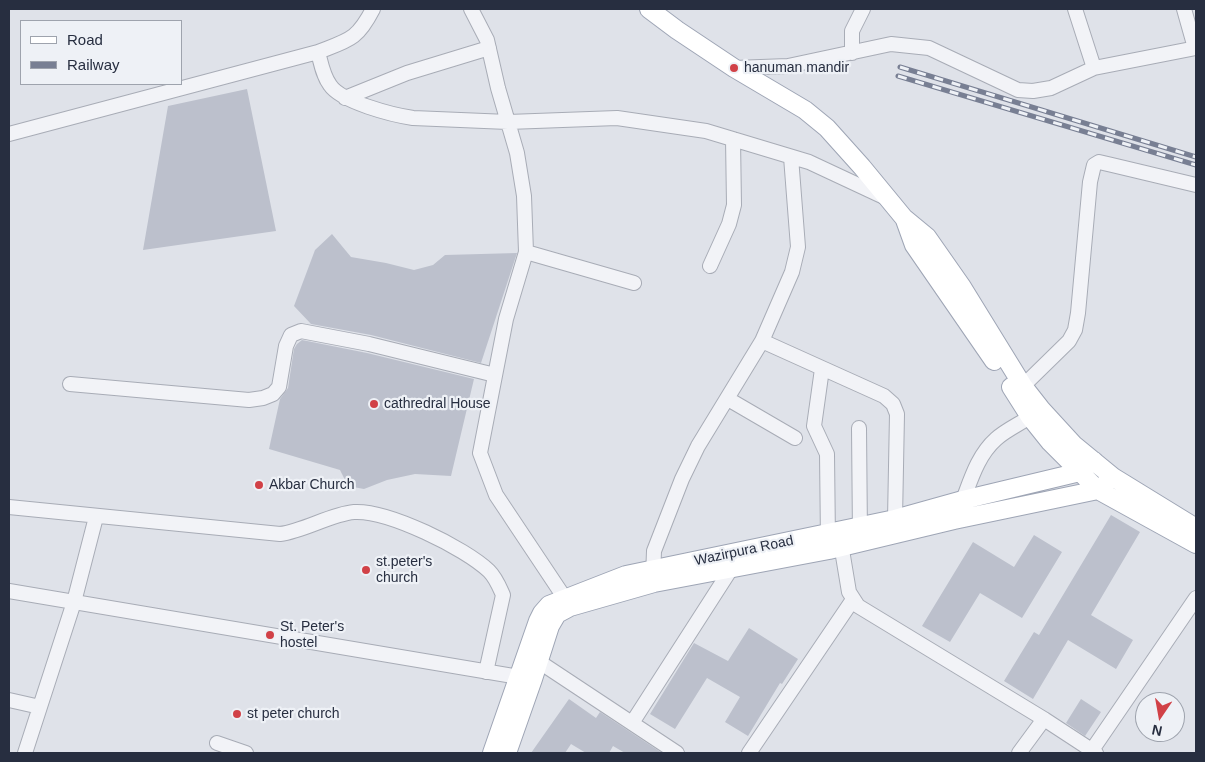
<!DOCTYPE html>
<style>
body{margin:0}
#map{position:relative;width:1205px;height:762px;overflow:hidden;background:#dfe2e9;font-family:Arial,sans-serif}
canvas{display:block}
.frame{position:absolute;inset:0;border:10px solid #272e40;pointer-events:none}
.legend{position:absolute;left:20px;top:20px;width:162px;height:65px;box-sizing:border-box;background:#eef1f6;border:1px solid #9ea3ad;margin:0;padding:6px 9px;list-style:none;font-size:15px;color:#272e40}
.legend li{display:flex;align-items:center;gap:10px;height:25px}
.legend b{width:25px;border:1px solid #9ea3ad}
.north{position:absolute;left:1135px;top:692px;width:50px;height:50px;box-sizing:border-box;background:#eef1f6;border:1px solid #9ea3ad;border-radius:50%;rotate:192deg;font-size:14px;font-weight:700;line-height:20px;text-align:center;color:#272e40}
.north::after{content:'';display:block;margin:auto;width:18px;height:22px;background:#d14147;clip-path:polygon(50% 0,100% 100%,50% 72%,0 100%)}
</style>
<div id="map">
<canvas width="1205" height="762"></canvas>
<div class="frame"></div>
<ul class="legend">
<li><b style="height:6px;background:#fff"></b>Road</li>
<li><b style="height:6px;background:#787f93"></b>Railway</li>
</ul>
<div class="north">N</div>
</div>
<script>
const ctx = document.querySelector('canvas').getContext('2d');
ctx.lineJoin = 'round';
function paint(path, color) { ctx.fillStyle = color; ctx.fill(path, 'evenodd'); }
function strokePath(path, color, width, dash) { ctx.strokeStyle = color; ctx.lineWidth = width; ctx.lineCap = dash ? 'butt' : 'round'; ctx.setLineDash(dash || []); ctx.stroke(path); }
function drawText(font, color, halo, rows, align = 'center') {
  ctx.font = font + ' Arial,sans-serif'; ctx.lineWidth = 4.5; ctx.setLineDash([]); ctx.textBaseline = 'middle'; ctx.strokeStyle = halo; ctx.fillStyle = color; for (const [text, x, y, turn = 0] of rows) {
    ctx.save(); ctx.translate(x, y); ctx.rotate((+turn || 0) * Math.PI / 180); ctx.textAlign = isNaN(turn) ? turn : align; if (halo) ctx.strokeText(text, 0, 0); ctx.fillText(text, 0, 0); ctx.restore();
  }
}
paint(new Path2D(`
 M247,89L276,231L143,250L168,106Z
 M332,234L351,257L386,263L414,270L433,265L445,255L517,253L481,363L371,335L311,324L294,306L315,250Z
 M302,340L367,353L474,379L451,476L415,474L387,480L364,489L348,486L340,470L269,449L280,399L288,388L294,349L297,344Z
 M1111,515L1140,532L1091,615L1133,640L1116,669L1068,640L1033,699L1004,681L1034,632L1039,635Z
 M1034,535L1062,552L1022,618L980,593L950,642L922,626L973,542L1014,567Z
 M749,628L798,659L782,684L780,683L748,736L725,722L740,697L707,678L675,729L650,714L694,643L728,661Z
 M569,699L596,718L600,712L662,753H625L613,746L609,753H586L571,744L565,753H531Z
 M1081,699L1101,712L1085,736L1066,723Z`), '#bcc0cc');
const minor = new Path2D(`
 M471,9L487,40L498,88L517,153L524,196L526,252L506,319L480,453L496,495L570,606
 M1075,9L1094,68
 M1184,9L1195,48
 M318,52C321,63 323,76 330,85C341,102 393,115 413,118L508,122L617,118L706,131L809,162L886,198
 M852,53V31L863,9
 M734,68L788,66L891,44L929,48L1018,90L1033,91L1051,88L1094,68L1196,48
 M345,98L407,73L489,48
 M9,134L318,52C349,40 357,40 373,9
 M526,252L634,283
 M710,266L729,224L734,205L733,139
 M762,341L884,396L893,404L897,414L895,519
 M822,369L814,426L827,454L828,541
 M70,384L249,400L263,398L273,394L279,387L286,346L291,335L301,331L369,344L495,375
 M1023,386L1069,341L1075,330L1078,313L1090,182L1094,165L1099,162L1112,165L1196,185
 M728,399L795,438
 M859,428L860,536
 M963,500C971,479 978,455 996,439C1008,428 1025,422 1038,411
 M9,507L280,534C304,531 331,514 354,512C388,510 465,548 489,571C496,578 499,586 503,595L486,672
 M840,538L849,592L858,606L1044,719L1096,753
 M653,577L654,551L682,479L698,446L762,341L792,272L798,247L791,157
 M9,591L519,677
 M538,661L677,753
 M9,700L40,707
 M632,723L731,569
 M217,743L246,753
 M25,753L74,602L96,517
 M749,753L852,601
 M1019,753L1044,719
 M1090,753L1196,598`);
const major = new Path2D(`
 M649,9L677,30L734,68L805,110L827,128L862,167L904,218L927,237L962,287L1023,386L1041,409L1074,445L1113,477L1196,528
 M905,220L914,245L994,361
 M1011,387L1030,417L1050,442L1098,490L1196,544
 M492,753L538,621L542,613L549,605L626,575L895,519L963,500L1080,472L1094,461
 M507,753L533,679L550,626L557,614L570,607L654,583L829,550L954,520L1098,490L1113,477`);
strokePath(minor, '#a8acb6', 16);
strokePath(major, '#9ea5b5', 20);
strokePath(minor, '#f2f3f7', 14);
strokePath(major, '#fff', 18);
const rail = new Path2D(`
 M900,67L1196,157
 M898,76L1196,165`);
strokePath(rail, '#787f93', 5);
strokePath(rail, '#eef1f6', 3, [9]);
for (const [x, y, r, color] of [
 [734,68,5,"#d14147"],
 [374,404,5,"#d14147"],
 [259,485,5,"#d14147"],
 [366,570,5,"#d14147"],
 [270,635,5,"#d14147"],
 [237,714,5,"#d14147"]
]) { const dot = new Path2D(); dot.arc(x, y, r, 0, 2 * Math.PI); ctx.fillStyle = color; ctx.fill(dot); strokePath(dot, '#eef1f6', 2); }
drawText('14px', '#272e40', '#eef1f6', [
 ["hanuman mandir",744,68],
 ["cathredral House",384,404],
 ["Akbar Church",269,485],
 ["st.peter's",376,562],
 ["church",376,578],
 ["St. Peter's",280,627],
 ["hostel",280,643],
 ["st peter church",247,714]
], 'left');
drawText('14px', '#272e40', '#eef1f6', [
 ["Wazirpura Road",744,551,-12]
]);
</script>
